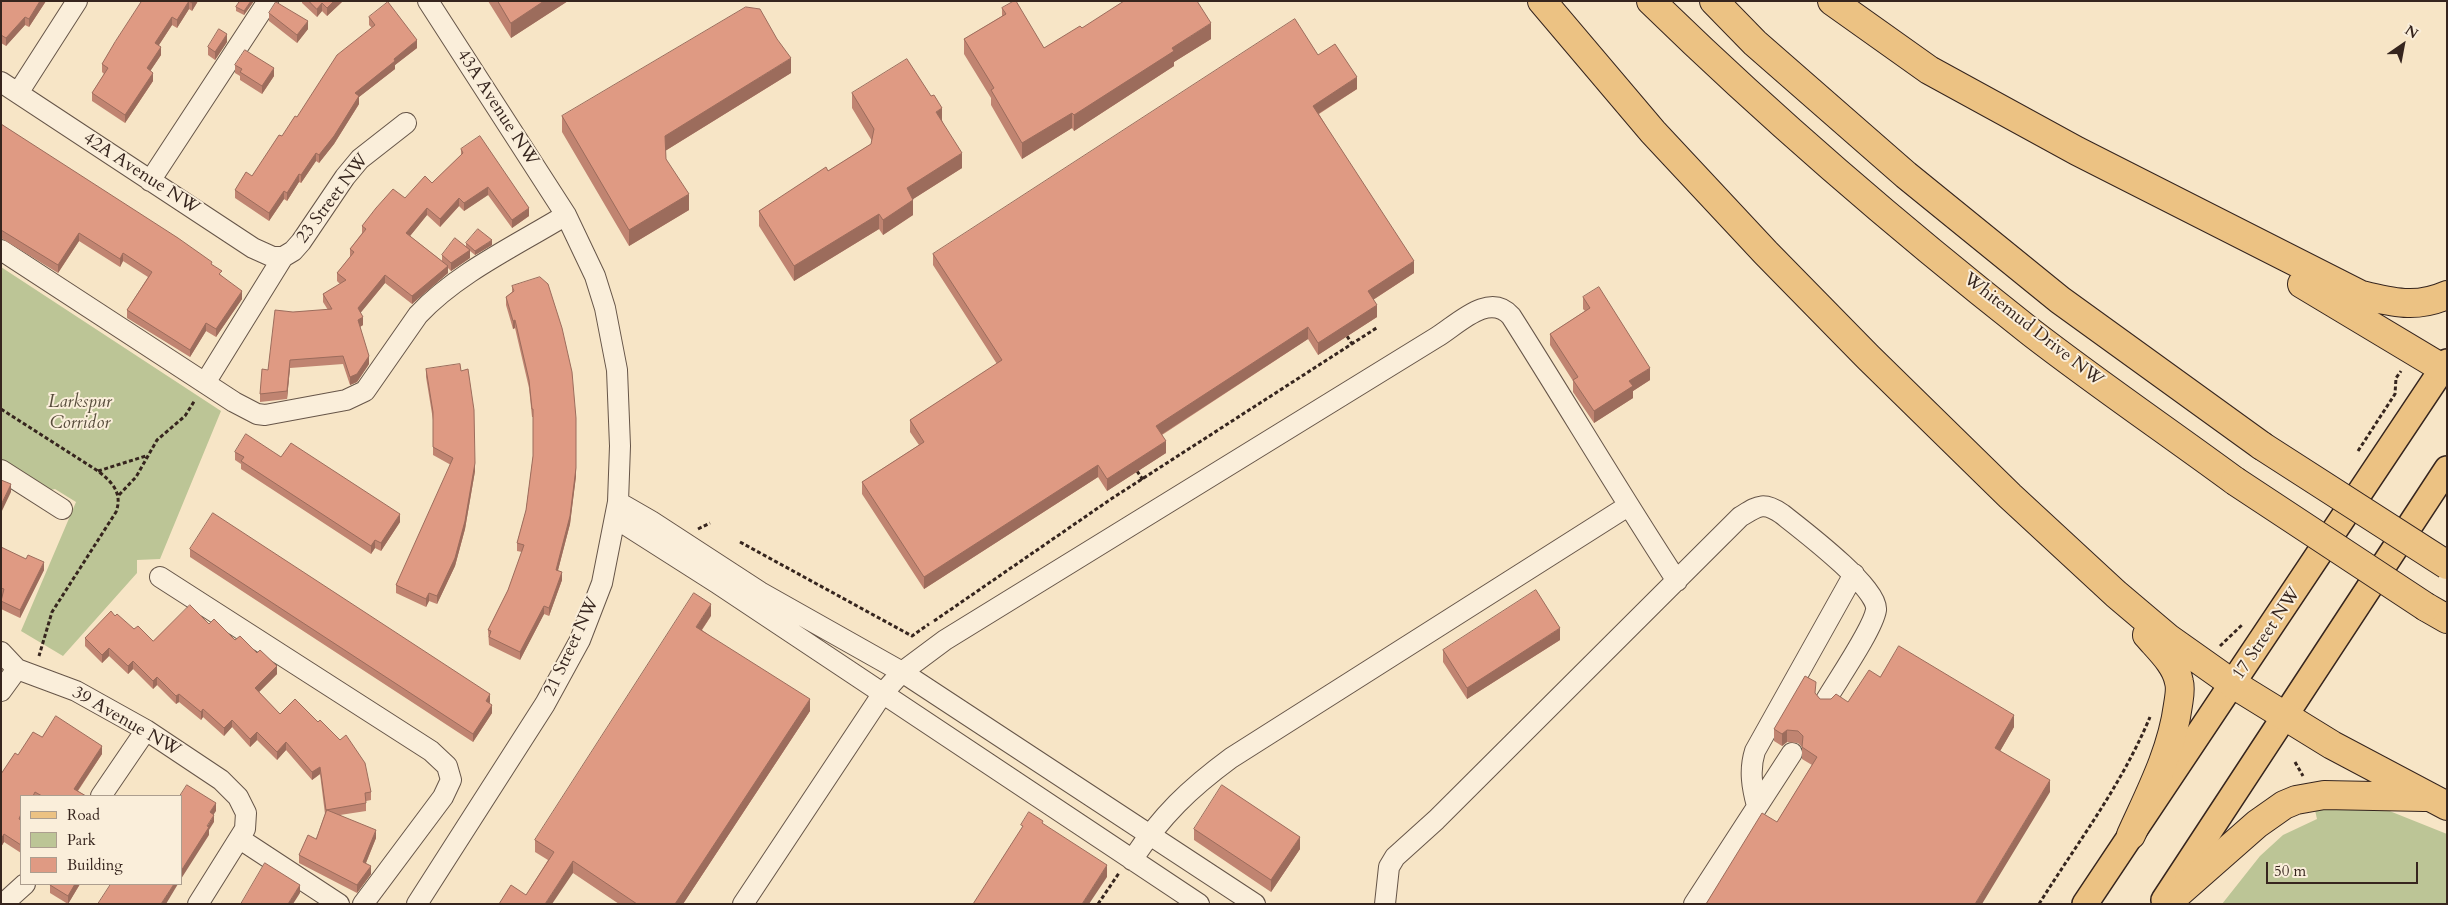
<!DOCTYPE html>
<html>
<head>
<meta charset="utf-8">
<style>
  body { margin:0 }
  #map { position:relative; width:2448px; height:905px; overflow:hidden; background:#f7e5c6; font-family:Cardo,serif }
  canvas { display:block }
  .frame { position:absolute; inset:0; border:2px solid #36251e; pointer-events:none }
  .legend { position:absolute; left:20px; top:795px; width:162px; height:90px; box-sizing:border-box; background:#faeeda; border:1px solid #ac9e8f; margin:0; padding:6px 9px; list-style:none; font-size:15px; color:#36251e }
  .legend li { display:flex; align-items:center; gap:10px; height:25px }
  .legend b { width:25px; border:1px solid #ac9e8f }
  .north { position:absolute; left:2378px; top:20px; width:50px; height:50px; -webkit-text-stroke:4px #faeeda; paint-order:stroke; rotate:33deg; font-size:14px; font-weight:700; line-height:20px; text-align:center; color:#36251e }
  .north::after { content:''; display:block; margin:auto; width:18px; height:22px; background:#36251e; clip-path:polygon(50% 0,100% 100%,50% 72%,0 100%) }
  .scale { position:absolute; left:2266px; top:862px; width:152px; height:22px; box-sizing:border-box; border:2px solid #36251e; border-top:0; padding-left:6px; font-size:15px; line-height:18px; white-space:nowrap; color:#36251e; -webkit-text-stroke:4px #faeeda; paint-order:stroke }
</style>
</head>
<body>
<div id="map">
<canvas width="2448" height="905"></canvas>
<div class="frame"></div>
<ul class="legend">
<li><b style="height:6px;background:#ecc283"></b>Road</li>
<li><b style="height:14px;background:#bcc596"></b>Park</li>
<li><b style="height:14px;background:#df9a83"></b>Building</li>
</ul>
<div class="north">N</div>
<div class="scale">50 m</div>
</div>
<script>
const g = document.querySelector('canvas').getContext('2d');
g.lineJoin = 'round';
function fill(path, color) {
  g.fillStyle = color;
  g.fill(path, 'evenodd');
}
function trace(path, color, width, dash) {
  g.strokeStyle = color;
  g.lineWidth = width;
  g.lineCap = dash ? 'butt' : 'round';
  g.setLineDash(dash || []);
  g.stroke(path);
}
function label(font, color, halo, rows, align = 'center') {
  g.font = font + ' Cardo,serif';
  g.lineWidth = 4;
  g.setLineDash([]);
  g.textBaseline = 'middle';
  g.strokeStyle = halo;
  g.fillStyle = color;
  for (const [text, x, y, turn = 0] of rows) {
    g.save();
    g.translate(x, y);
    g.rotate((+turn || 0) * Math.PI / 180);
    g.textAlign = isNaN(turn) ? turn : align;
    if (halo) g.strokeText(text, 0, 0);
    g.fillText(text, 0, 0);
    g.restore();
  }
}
const green = new Path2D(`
  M1,267L221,411L160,559L137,560V573L63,656L21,631L76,502L55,489L46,491L1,461Z
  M2314,806L2382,808L2447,834V904H2222L2260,856L2283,835L2317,819Z`);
const path = new Path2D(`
  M1347,336L1352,344
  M1,409L98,471C112,482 123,493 116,512L52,612L39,656
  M2358,451L2395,394L2396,378L2401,371
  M98,471L146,456
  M1137,471L1143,480
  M119,495L136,477L157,440L185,416L195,400
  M698,529L710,523
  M740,542L912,636L929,624
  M934,621L1111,499L1378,327
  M2220,646L2243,624
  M2295,762L2303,776
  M1098,904L1119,873
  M2039,904C2079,840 2120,788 2150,717`);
const minor = new Path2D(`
  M1,82L253,248L273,257H283
  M18,93L77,1
  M150,181L268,1
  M1,250L234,402L257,414L265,415L346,400L365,391L418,315C457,273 517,245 566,215
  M205,383L283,257L293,251L301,242L345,177L360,159L406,123
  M1,470L62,509
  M618,502L651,521L760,592L902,672L1255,904
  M615,518L717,583L1199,904
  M160,577L431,751L447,766L451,780L443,797L363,904
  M1,652L17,669L76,691L146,730L221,780L238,797L246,813L245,829L198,904
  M1,691L17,669
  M101,796L146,730
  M1757,806C1752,787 1749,770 1755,751L1854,574
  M240,839L339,904
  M1132,860C1162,815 1189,789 1231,758L1628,506
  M3,904L25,884
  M417,904L545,704L580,640L602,583L618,502L620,446L617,370L605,308L595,276L566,215L428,1
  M743,904L883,693L902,672L945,640L1437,337C1457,325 1489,291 1511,316C1567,404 1620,494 1677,581
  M1385,904L1389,867L1395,857L1436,820L1740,517C1758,506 1763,501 1782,514C1801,529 1879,588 1876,610C1873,629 1837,681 1826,700
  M1694,904L1792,753`);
const major = new Path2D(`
  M2164,900L2447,469
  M2085,904L2447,362`);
const highway = new Path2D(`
  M1542,1L1653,132L1766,253L1868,357L2010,496L2116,594L2168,638L2233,684L2332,745L2447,806
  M1651,1C1772,119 1900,229 2032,333C2098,384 2167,431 2235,481
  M1714,1L1755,43L1906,175L2060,300L2262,446
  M1832,1L1929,70L2077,151L2361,295C2393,302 2415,309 2447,295
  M2302,284L2447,371
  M2426,607L2447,619
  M2131,835C2150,793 2172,751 2178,705C2179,698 2181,689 2179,682C2176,664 2158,648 2147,635
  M2166,904L2257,824L2284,805L2296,800L2324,795L2424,797`);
const highwayBridge = new Path2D(`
  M2262,446L2447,565
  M2235,481L2426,607`);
const wall = new Path2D(`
  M1,1H46L29,27L25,25L6,46L1,43Z
  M142,1H198L192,11L189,9L177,28L172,25L159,45L161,55L150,71L153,81L125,123L92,101V93L104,74L102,72V64Z
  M240,1H254L244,15L236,11V7Z
  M302,1H343L327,16L322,11L317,17L302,3Z
  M488,1H568L511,38Z
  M1002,8L1044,48L1082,28L1211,39L1174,62V66L1074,131L1072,128L1022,159L991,105V98L964,54V39L1002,16Z
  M269,13L308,29L297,43L269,21Z
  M369,17L417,48L395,65V69L359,97V104L334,144L319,163L316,161L301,183L299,182L287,201L284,199L269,221L235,198V190L252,176L297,117L372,28L369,25Z
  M227,42L215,60L208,55V47Z
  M1318,55L1357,89L1319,114L1414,273L1373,300L1377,317L1318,355L1308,339L1162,435L1166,453L1107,491L1098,477L924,589L862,494V482L919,445L910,432V420L997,364L933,265V254Z
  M235,65L274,76L262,94L240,80V76L235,73Z
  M791,73L665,151L666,159L689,210L629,246L562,132V116Z
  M852,93L942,120L962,168L913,199V215L883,235L879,229L794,281L759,226V211L828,171L871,144L872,141L852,108Z
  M1,124L212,265L242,299L216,337L206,331L190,357L127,318V310L148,277L123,261L120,267L79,241L58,273L1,238Z
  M461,149L529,216L512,228L488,195L464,211L459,206L440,227L427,215L410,236L442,261V255L466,247V243L492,245L475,255L470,251V258L451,271L448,268V273L412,304L385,283L360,313L363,325L360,327L369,364L357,382L350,385L343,364L290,368L287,399L260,402V394L268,370L293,312L328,310L323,302V294L340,284L337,281V273L350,257V249L362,233V226L405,198L432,183L461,155Z
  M512,286L576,476L570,524L558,570L562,580L549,616L544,614L520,660L489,645L488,630L508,590L522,552L517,551V543L526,510L533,456V417H532L529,388L515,328L513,329L506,305V297L512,292Z
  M1583,297L1650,380L1633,391V398L1594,423L1573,392V381L1550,345V334L1585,311L1583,309Z
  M426,369L475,471L465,529L455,566L437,604L429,601L426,607L396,593V585L451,465L433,455V420L426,377Z
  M235,452L281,457L400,522L381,551L375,548L371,554L241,469V464L235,460Z
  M1,547L44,570L20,618L1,609L2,596H1Z
  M190,549L490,702L489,703L492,713L473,742L190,557Z
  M115,616L134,629L153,641L209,624L235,640L277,674L259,692L280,714L371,792V800L366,801V811L340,815L376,838L366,863L371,874L357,893L299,863V855L316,839L325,814L320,774L312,780L286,750L277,760L257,740L250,747L232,727L224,736L203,717L201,720L179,702L176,704L157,685L153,689L133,669L128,674L109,656L102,663L85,646V638Z
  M711,616L702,630L810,711L683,904H619L573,873L526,895L548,860L535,852V840Z
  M1560,640L1467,699L1443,662V650Z
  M1880,677L2014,727L2000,751L2050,792L1777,822L1812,765L1802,759V747L1798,743L1787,742L1782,746L1774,741V729L1816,694L1820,699L1848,702Z
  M42,737L102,754L78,791L86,796H21V853L4,842L1,847L18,755Z
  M1194,829L1300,849L1271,892L1194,840Z
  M50,884H80L68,904L50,893Z`);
const shadedWall = new Path2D(`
  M40,1H46L29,27V19Z
  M189,1V9L177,28V20Z
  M194,1H198L192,11V3Z
  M251,1H254L244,15V11Z
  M334,1H343L327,16V8Z
  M544,1H568L511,38V23Z
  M322,3V11L317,17V9Z
  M25,17V25L6,46V38Z
  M172,17V25L155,51V43Z
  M308,21V29L297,43V35Z
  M1211,23V39L1174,62V66L1074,131V115L1172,48Z
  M227,34V42L215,60V52Z
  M417,40V48L395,65V69L359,97V104L334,144L319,163V155L355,93L394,59Z
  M161,47V55L147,76V68Z
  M791,58V73L665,151V136Z
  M274,68V76L262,94V86Z
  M153,73V81L125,123V115Z
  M1357,77V89L1313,117V106Z
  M942,108V124L936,112Z
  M1072,113V128L1022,159V143Z
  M316,153V161L301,183V175Z
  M962,153V168L907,203V188Z
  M299,174V182L287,201V193Z
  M488,187V195L464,211V203Z
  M284,191V199L269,221V213Z
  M689,194V210L629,246V230Z
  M459,198V206L440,227V219Z
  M913,200V215L883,235V220Z
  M427,208V215L406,241V233Z
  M529,208V216L512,228V220Z
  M879,214V229L794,281V266Z
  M79,233V241L58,273V265Z
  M492,240V245L475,255V251Z
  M470,250V258L451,271V263Z
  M123,253V261L120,267V259Z
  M1414,261V273L1368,303V291Z
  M448,266V273L412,304V296Z
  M385,275V283L358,316V308Z
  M242,291V299L216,337V329Z
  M1377,305V317L1318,355V343Z
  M363,317V325L358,328V320Z
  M515,320V328L513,329V321Z
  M206,323V331L190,357V350Z
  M1308,327V339L1156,438V426Z
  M369,356V364L357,382L350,385V377Z
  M290,360V368L287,399V391Z
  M1650,368V380L1633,391V398L1594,423V411L1629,381Z
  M576,418V476L570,524L556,578V570Z
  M1166,441V453L1107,491V479Z
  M475,463V471L465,529L455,566L437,604V596Z
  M1098,465V477L924,589V577Z
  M11,484V492L1,513V505Z
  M400,514V522L381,551V543Z
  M375,540V548L371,554V546Z
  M44,562V570L20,618V610Z
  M562,572V580L549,616V608Z
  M429,593V601L426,607V599Z
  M711,604V616L696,638V627Z
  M544,606V614L520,660V652Z
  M1560,628V640L1467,699V688Z
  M109,648V656L102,663V655Z
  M133,661V669L128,674V666Z
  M277,666V674L255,696V688Z
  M157,677V685L153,689V681Z
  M179,694V702L176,704V696Z
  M490,694V702L486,709V701Z
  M810,699V711L683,904H675Z
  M492,705V713L473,742V734Z
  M203,709V717L201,720V712Z
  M2014,715V727L1995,760V748Z
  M232,720V727L224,736V728Z
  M1787,730V742L1782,746V734Z
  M257,732V740L250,747V739Z
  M286,742V750L277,760V752Z
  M102,746V754L74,796V789Z
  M320,767V774L312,780V772Z
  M2050,780V792L1982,904H1975Z
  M216,803V811L210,820V812Z
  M214,815V822L209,830V835L181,879V871Z
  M376,830V838L363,870V862Z
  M4,834V842L1,847V839Z
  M1300,837V849L1271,892V880Z
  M573,861V873L552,904H545Z
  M1107,865V877L1089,904H1082Z
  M371,866V874L357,893V885Z
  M75,884H80L68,904V896Z
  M174,884H178L166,904H161Z
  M300,885V893L293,904H288Z`);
const building = new Path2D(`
  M1,1H40L29,19L25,17L6,38L1,35Z
  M142,1H194L192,3L189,1L177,20L172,17L155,43L161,47L147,68L153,73L125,115L92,93L108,68L102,64L115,42Z
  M240,1H251L244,11L236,7Z
  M309,1H334L327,8L322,3L317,9Z
  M498,1H544L511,23Z
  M1014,1H1016L1044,48L1080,26L1082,28L1124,1H1197L1211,23L1172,48L1174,51L1074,115L1072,113L1022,143L991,90L994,88L964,39L1006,14L1002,8Z
  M276,2L308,21L297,35L269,13Z
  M388,2L417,40L394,59L395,61L355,93L359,96L334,136L319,155L316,153L301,175L299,174L287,193L284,191L269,213L235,190L246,172L252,176L279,135L282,136L295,116L297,117L337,55L375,25L369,17Z
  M746,7L760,9L777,39L791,58L665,136L666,159L689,194L629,230L562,116Z
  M1295,19L1318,55L1335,44L1357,77L1313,106L1414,261L1368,291L1377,305L1318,343L1308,327L1156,426L1166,441L1107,479L1098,465L924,577L862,482L924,442L910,420L1002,360L933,254Z
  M219,29L227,34L215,52L208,47Z
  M245,50L274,68L262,86L240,72L242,69L235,65Z
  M907,59L931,96L934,95L942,108L936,112L962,153L907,188L913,200L883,220L879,214L794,266L759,211L826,167L828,171L871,144L874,129L852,93Z
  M1,124L178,238L212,262L211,264L222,271L219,274L242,291L216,329L206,323L190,350L127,310L152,272L123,253L120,259L79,233L58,265L1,230Z
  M480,136L529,208L512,220L488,187L464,203L459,198L440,219L427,208L406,233L448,266L412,296L385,275L358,308L363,317L358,320L369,356L357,374L350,377L343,356L290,360L287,391L260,394L262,369L268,370L275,310L293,312L332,309L323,294L346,280L337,273L354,252L350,249L366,229L362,226L376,208L393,189L405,198L425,176L432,183L463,153L461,149Z
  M478,229L492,240L475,251L466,243Z
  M455,238L470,250L451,263L442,255Z
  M540,277L548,284L562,328L572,372L576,418V468L570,516L556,570L562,572L549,608L544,606L520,652L489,637L491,631L488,630L508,590L524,545L517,543L526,510L533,456V409H532L529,380L515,320L513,321L506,297L514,291L512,286Z
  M1599,287L1650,368L1629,381L1633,386L1594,411L1573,380L1578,377L1550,334L1590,308L1583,297Z
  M460,364L461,371L468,369L474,410L475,463L465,521L455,558L437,596L429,593L426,599L396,585L453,458L433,447V412L426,369Z
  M246,434L281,457L291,443L400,514L381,543L375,540L371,546L241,461L244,457L235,452Z
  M1,480L11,484L1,505Z
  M213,513L490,694L486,701L492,705L473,734L190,549Z
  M1,547L26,559L28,555L44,562L20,610L1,601L4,589L1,588Z
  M1536,590L1560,628L1467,688L1443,650Z
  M694,593L711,604L696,627L810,699L675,904H637L573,861L545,904H499L511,885L526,895L554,852L535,840Z
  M190,605L209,624L214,619L235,640L240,636L257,653L260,650L277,666L255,688L280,714L295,699L318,722L320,720L340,740L346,735L365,763L371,792L365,793L366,803L326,810L320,767L312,772L286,742L277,752L257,732L250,739L232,720L224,728L203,709L201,712L179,694L176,696L157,677L153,681L133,661L128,666L109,648L102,655L85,638L111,611L115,616L117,614L134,629L138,626L153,641Z
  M1899,646L2014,715L1995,748L2050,780L1975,904H1706L1762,813L1777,822L1817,757L1802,747L1803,736L1798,731L1787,730L1782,734L1774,729L1805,676L1816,682L1815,693L1820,699H1831L1836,694L1848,702L1869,670L1880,677Z
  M56,716L102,746L74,789L86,796H42L35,792L33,796H21V814L19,819L21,820V845L4,834L1,839V774L15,753L18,755L33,732L42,737Z
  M187,785L216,803L210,812L214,815L207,826L209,827L181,871V796H180Z
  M1222,785L1300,837L1271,880L1194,829Z
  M327,810L376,830L363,862L371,866L357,885L299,855L308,835L316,839Z
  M1029,812L1043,821L1042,823L1107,865L1082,904H973L1023,826L1021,825Z
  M265,863L300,885L288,904H241Z
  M50,884H75L68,896L50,885Z
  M111,884H174L161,904H98Z`);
const streetNames = [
  ["43A Avenue NW",497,108,57],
  ["42A Avenue NW",141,174,33],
  ["23 Street NW",333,199,-53],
  ["Whitemud Drive NW",2033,330,38],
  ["17 Street NW",2267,634,-56],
  ["21 Street NW",572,647,-65],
  ["39 Avenue NW",126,722,30]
];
const parkNames = [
  ["Larkspur",80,403],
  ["Corridor",80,424]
];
fill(green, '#bcc596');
trace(minor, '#665548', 22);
trace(major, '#36251e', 28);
trace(highway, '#36251e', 30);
trace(path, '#36251e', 3, [4, 2.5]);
trace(minor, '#faeeda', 20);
trace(major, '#ecc283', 25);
trace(highway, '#ecc283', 28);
trace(highwayBridge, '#36251e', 30, []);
trace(highwayBridge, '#ecc283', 28);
fill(wall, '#c08471');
fill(shadedWall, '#9c6c5c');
fill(building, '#df9a83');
trace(building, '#9c6c5c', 1);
label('18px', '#36251e', '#faeeda', streetNames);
label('italic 18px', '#584d3c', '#faeeda', parkNames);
</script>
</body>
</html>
